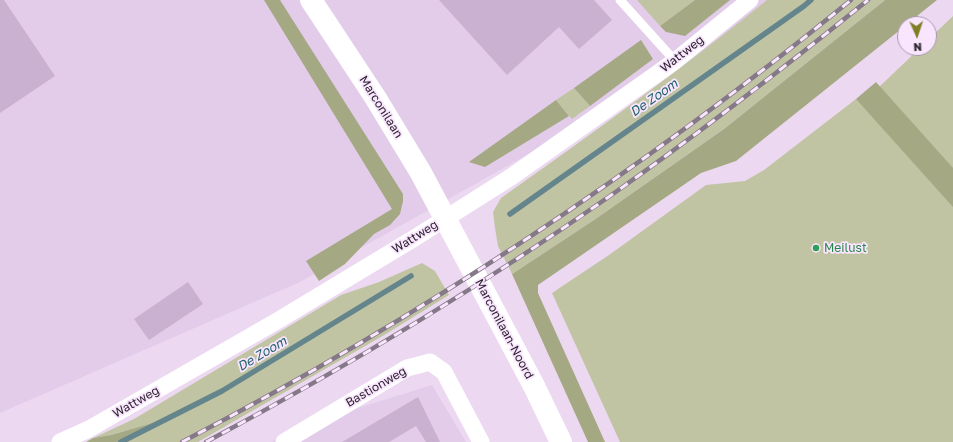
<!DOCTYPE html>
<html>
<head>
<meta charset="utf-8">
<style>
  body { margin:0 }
  #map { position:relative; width:953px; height:442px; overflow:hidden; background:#ecd9f1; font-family:"Golos Text",sans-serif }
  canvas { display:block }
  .north { position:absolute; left:897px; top:16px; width:40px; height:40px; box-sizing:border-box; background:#f9e6fe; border:1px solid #a799ab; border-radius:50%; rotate:177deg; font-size:11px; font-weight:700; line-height:16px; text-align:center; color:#2c252e }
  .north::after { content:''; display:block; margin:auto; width:14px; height:18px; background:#7f7f28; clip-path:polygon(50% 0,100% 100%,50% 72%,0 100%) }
</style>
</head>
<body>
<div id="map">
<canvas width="953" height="442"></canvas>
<div class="north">N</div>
</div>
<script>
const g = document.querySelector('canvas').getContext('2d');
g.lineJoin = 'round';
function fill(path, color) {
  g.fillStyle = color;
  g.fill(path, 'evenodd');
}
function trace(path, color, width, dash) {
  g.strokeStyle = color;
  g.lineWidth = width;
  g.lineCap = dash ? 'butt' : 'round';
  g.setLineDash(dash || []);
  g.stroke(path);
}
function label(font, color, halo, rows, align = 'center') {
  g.font = font + ' "Golos Text",sans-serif';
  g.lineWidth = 3.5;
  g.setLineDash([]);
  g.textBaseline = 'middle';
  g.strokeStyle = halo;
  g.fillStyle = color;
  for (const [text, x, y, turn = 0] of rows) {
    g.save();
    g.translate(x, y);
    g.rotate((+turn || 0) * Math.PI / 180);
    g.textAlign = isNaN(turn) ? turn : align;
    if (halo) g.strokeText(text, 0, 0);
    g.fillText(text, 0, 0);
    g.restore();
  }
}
const built = new Path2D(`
  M0,0H804L300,282L0,413Z
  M432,385L466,442H271L297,427Z`);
const green = new Path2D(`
  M637,0H695L660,26Z
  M767,0H885L724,129L594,220L512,274L498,246L495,228L493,212L501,198C591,134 681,70 767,0Z
  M953,16V175L879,87L920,48H929V39Z
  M574,88L590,106L572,119L556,100Z
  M856,99L953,185V442H620L552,293L609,255L706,185L745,181L764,170Z
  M422,263L435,271L449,295L386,334L198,442H120L151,424L111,435L93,438L134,419L341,295L379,282Z`);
const forest = new Path2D(`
  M264,0H280L403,194V201L400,214L390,225L374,234L345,264L319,281L306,261L392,209Z
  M695,0H730L685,36L666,32L660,26Z
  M885,0H937L907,24H905V26L736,161L701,173L538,285V293L605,442H588L512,274L594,220L724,129Z
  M641,40L653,59L590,106L574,88Z
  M876,82L953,168V207L856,99Z
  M556,100L569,116L485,167L469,162Z
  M153,423L120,442H86L93,438L111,435Z`);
const stream = new Path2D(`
  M510,214L804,6L811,0
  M121,442L222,391L411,276`);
const building = new Path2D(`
  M0,0H4L55,76L0,113Z
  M439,0H594L612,20L579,49L559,27L507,75Z
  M188,282L203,304L149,340L134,319Z
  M418,397L440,442H426L416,426L389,442H342Z`);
const lane = new Path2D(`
  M620,0L675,61`);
const street = new Path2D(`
  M60,442L89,429L277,321L413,239L511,177L675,61L750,0
  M284,442L407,368L430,362L444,372L481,442`);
const secondary = new Path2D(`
  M311,0L375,97L421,173L534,386L561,442`);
const rail = new Path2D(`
  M182,442C420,318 644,169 851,0
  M206,442C345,368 480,287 610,196C698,134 784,68 868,0`);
const markers = [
  [816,248,4,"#2e9e5b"]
];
const streetNames = [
  ["Wattweg",682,54,-38],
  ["Marconilaan",381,107,58],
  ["Wattweg",415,237,-32],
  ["Marconilaan-Noord",504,329,62],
  ["Bastionweg",376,387,-30],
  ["Wattweg",136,402,-30]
];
const leisureNames = [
  ["Meilust",824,248]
];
const waterNames = [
  ["De Zoom",654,98,-35],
  ["De Zoom",262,354,-31]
];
fill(built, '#e2cce9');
fill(green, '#c0c4a3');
fill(forest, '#a4a983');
trace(stream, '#65858c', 5.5);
fill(building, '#cab1d1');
trace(lane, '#fff', 9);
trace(street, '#fff', 17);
trace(secondary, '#fff', 22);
trace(rail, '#857888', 4.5);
trace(rail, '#f9e6fe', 3, [9]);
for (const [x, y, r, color] of markers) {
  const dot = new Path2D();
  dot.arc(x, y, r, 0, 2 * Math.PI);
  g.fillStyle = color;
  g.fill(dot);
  trace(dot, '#f9e6fe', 1.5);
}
label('12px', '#2c252e', '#f9e6fe', streetNames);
label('12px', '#27864d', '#f9e6fe', leisureNames, 'left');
label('italic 13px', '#20626a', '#f9e6fe', waterNames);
</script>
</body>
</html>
